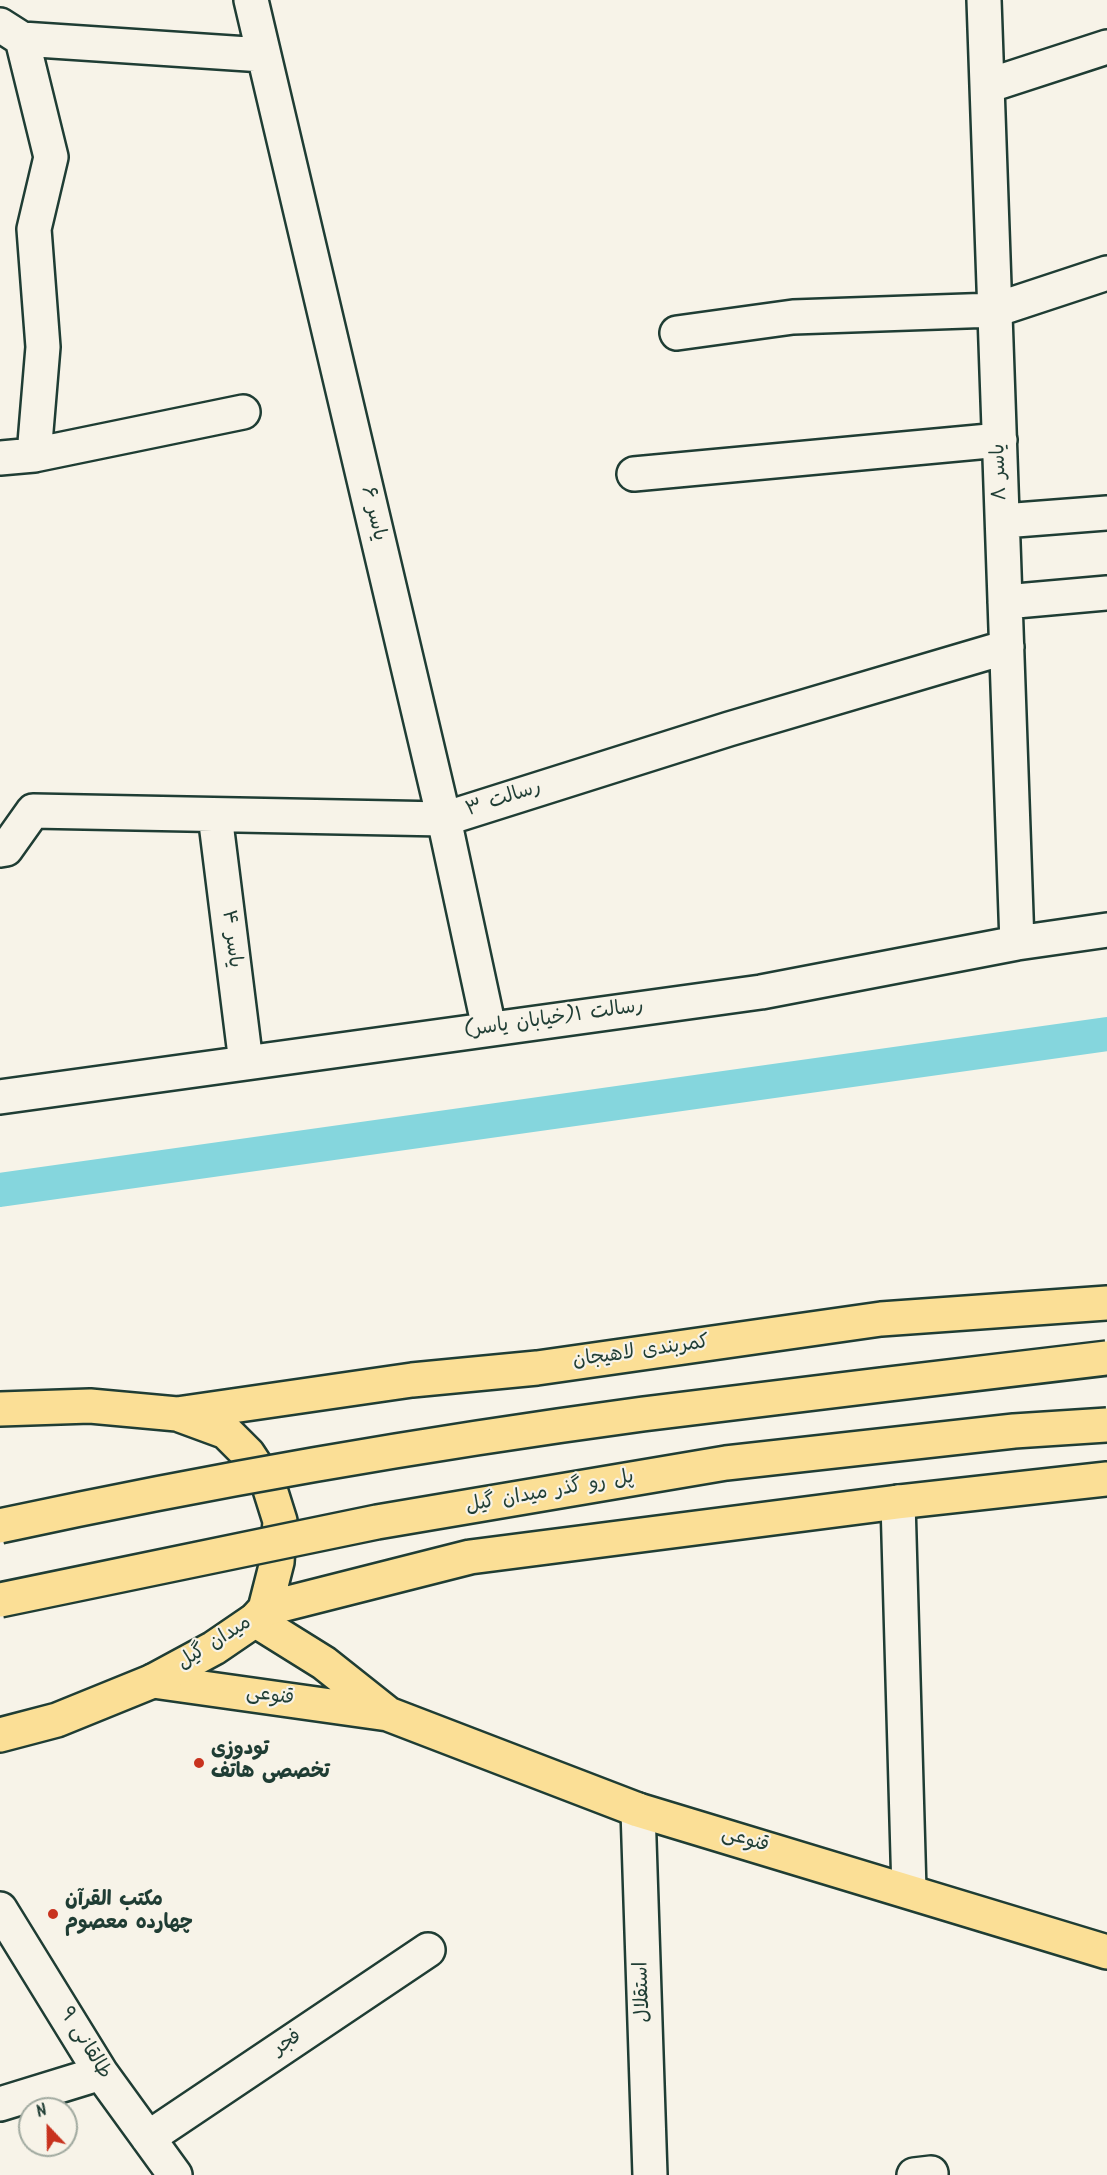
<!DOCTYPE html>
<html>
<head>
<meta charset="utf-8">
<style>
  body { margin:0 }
  #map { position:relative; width:1107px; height:2175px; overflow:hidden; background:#f7f3e8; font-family:Kalam,sans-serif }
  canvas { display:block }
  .north { position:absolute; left:18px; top:2097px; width:60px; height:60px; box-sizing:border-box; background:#f7f3e8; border:2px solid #a1aaa0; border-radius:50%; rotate:338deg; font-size:16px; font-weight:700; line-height:24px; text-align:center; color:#1f3d34 }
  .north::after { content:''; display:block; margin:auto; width:21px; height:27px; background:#c8321e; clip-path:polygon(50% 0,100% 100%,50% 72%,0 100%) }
</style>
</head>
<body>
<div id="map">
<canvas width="1107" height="2175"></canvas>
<div class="north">N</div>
</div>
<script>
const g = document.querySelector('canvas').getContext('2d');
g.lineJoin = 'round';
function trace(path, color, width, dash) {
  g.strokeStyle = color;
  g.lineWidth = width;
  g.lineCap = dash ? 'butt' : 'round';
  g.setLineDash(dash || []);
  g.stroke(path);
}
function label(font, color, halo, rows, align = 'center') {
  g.font = font + ' Kalam,"Playpen Sans Arabic",sans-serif';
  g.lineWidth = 4.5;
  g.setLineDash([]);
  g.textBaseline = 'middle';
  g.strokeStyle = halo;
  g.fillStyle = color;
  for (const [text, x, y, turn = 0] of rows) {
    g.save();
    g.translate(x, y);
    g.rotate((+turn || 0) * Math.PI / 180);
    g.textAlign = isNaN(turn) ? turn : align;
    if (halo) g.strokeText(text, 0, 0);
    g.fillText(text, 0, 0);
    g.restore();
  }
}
const canal = new Path2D(`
  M0,1190L1107,1034`);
const minor = new Path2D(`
  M251,0L444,819L489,1028
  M984,0L1017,943
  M0,25L22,39L51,157L34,229L43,347L34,455L0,458
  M22,39L263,55
  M987,86L1107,47
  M677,333L793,317L995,310L1107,273
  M34,455L243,412
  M634,474L1000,440
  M1003,521L1107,513
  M1005,602L1107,593
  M215,815L246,1063
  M0,850L6,849L33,811L444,819L729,729L1007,647
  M0,1097L761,992L1017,943L1107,930
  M898,1502L909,1891
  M638,1810L650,2175
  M0,1909L101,2073L175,2175
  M0,2104L101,2073
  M148,2138L428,1950
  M914,2175L931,2173V2175`);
const major = new Path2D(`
  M255,1620L324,1663L387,1713
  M153,1681L388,1714L638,1810L1107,1952`);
const highway = new Path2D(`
  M0,1409L90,1406L177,1414L226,1432L248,1454L269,1486L280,1521L277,1562L265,1609L255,1620L214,1648L153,1681L57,1720L0,1735
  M177,1414L412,1380L537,1368L881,1319L1107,1303
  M265,1609L470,1557L898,1502L1107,1479`);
const highwayBridge = new Path2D(`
  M0,1526C212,1480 428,1443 643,1414C798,1394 952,1377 1107,1358
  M0,1600L377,1522L726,1463L1014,1431L1107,1425`);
const markers = [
  [199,1763,6,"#c8321e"],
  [53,1914,6,"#c8321e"]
];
const streetNames = [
  ["یاسر ۸",1001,472,-92],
  ["یاسر ۶",372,514,77],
  ["رسالت ۳",504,800,-18],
  ["یاسر ۴",230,939,83],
  ["رسالت ۱(خیابان یاسر)",554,1020,-8],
  ["کمربندی لاهیجان",641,1353,-8],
  ["پل رو گذر میدان گیل",550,1493,-10],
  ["میدان گیل",215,1644,-32],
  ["قنوعی",270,1697,8],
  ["قنوعی",745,1841,17],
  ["استقلال",644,1992,-92],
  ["طالقانی ۹",84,2044,58],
  ["فجر",288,2044,-34]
];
const poiNames = [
  ["تودوزی",211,1751],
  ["تخصصی هاتف",211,1774],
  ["مکتب القرآن",65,1902],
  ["چهارده معصوم",65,1925]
];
trace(canal, '#85d6dd', 34);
trace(minor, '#1f3d34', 38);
trace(major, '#1f3d34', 38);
trace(highway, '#1f3d34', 38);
trace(minor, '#f7f3e8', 33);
trace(major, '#fbdf96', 33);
trace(highway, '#fbdf96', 33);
trace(highwayBridge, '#1f3d34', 38, []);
trace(highwayBridge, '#fbdf96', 33);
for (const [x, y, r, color] of markers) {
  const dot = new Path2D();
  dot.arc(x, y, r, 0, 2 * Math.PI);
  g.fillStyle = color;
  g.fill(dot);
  trace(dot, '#f7f3e8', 2);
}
label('20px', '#1f3d34', '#f7f3e8', streetNames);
label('bold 20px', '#1f3d34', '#f7f3e8', poiNames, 'left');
</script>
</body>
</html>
